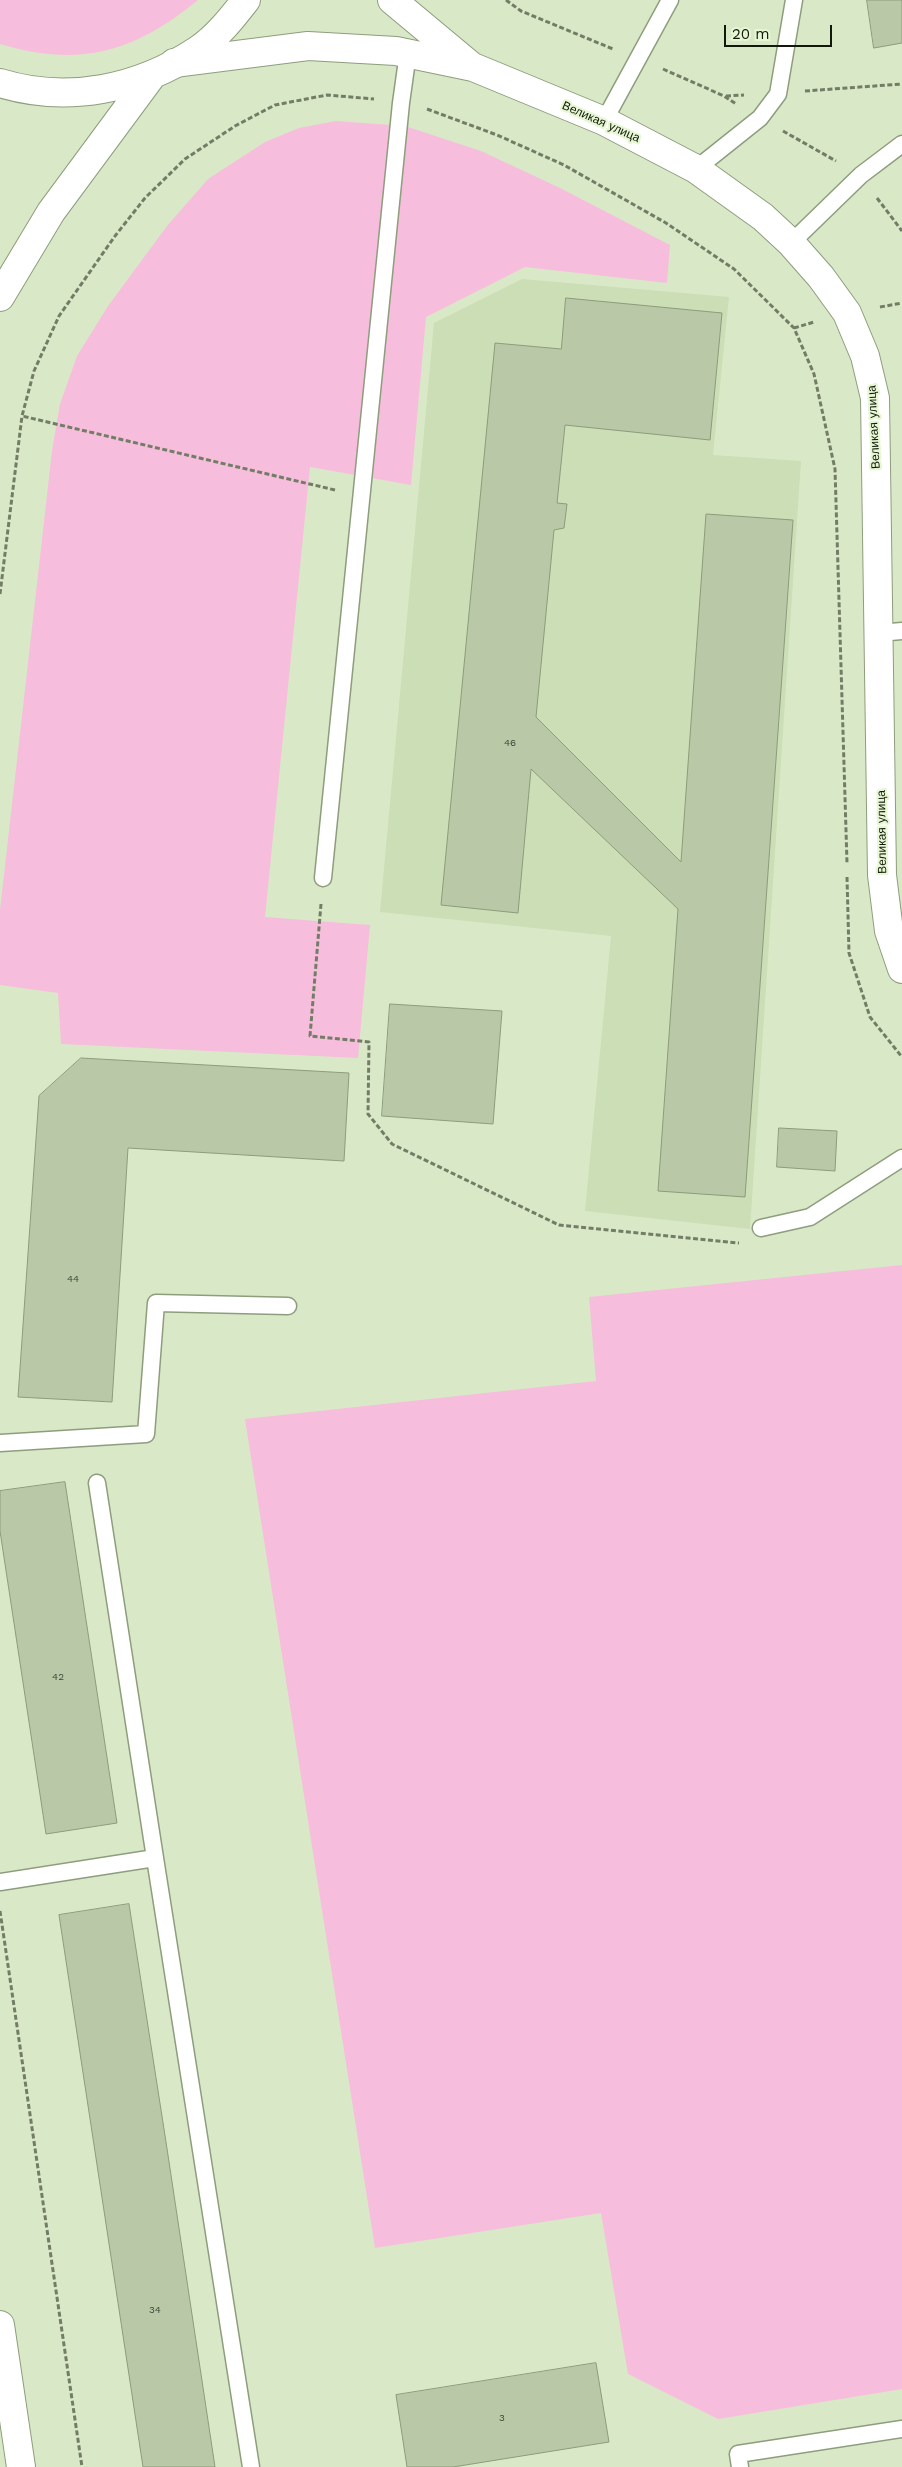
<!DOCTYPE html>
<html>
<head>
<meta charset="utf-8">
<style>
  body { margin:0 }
  #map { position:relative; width:902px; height:2467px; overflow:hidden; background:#d9e9c7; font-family:"Work Sans",sans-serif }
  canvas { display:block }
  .scale { position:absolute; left:724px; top:25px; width:108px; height:22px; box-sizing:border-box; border:2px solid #13180c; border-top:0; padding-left:6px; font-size:15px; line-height:18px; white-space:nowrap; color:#13180c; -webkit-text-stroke:4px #e7f7d4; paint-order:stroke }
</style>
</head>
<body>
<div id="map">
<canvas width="902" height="2467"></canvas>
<div class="scale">20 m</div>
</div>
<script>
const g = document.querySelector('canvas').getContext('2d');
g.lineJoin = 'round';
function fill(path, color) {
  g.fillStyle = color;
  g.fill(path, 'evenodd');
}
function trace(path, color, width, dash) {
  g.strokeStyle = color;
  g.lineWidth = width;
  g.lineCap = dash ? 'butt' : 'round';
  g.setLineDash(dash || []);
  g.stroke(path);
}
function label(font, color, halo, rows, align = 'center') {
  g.font = font + ' "Work Sans",sans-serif';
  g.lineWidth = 4.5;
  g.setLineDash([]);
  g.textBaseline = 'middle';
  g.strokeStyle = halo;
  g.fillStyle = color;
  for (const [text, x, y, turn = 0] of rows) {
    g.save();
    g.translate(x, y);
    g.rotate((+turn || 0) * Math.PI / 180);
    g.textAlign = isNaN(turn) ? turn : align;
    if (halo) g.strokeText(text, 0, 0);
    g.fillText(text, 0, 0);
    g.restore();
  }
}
const built = new Path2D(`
  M522,279L729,297L713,455L801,461L750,1229L585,1211L611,936L380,912L434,323Z`);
const green = new Path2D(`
  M0,0H198C135,52 80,68 0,44Z
  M336,121L405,126L481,151L560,188L670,245L667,283L525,267L426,317L411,485L310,467L265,917L370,925L358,1058L61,1044L58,993L0,985V910L52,451L60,404L77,356L108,306L167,226L208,179L265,142L299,128Z
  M902,1265V2389L718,2419L628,2374L601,2213L375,2248L245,1419L596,1381L589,1297Z`);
const building = new Path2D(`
  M867,0H902V43L874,48Z
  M566,298L722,313L710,440L565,425L557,503L567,504L564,528L554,530L536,717L681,862L706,514L793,520L745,1197L658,1191L678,909L531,769L518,913L441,905L495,343L561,349Z
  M390,1004L502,1011L493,1124L382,1116Z
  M81,1058L349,1073L344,1161L128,1148L112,1402L18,1397L39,1096Z
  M779,1128L837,1131L835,1171L777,1167Z
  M65,1482L117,1823L46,1834L0,1531V1491Z
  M129,1904L166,2142L215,2467H143L59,1915Z
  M596,2363L609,2442L453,2467H407L396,2395Z`);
const path = new Path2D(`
  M506,0L521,11L613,49
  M663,69L724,96L736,104
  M805,91L902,84
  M726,96L744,95
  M427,109L497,135L564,165L666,223L734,269L794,328L814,374L835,469L847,863
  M783,131L836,161
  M877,198L902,231
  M880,307L902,303
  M794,328L814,322
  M335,490L22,416L34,371L59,316L115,236L145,198L185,159L235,126L275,105L327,95L374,99
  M0,594L22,416
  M847,877L849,953L870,1017L902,1057
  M321,904L310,1036L369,1042L368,1114L392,1144L559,1225L739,1243
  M0,1911L82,2467`);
const lane = new Path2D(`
  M604,121L670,0
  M696,169L760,118L778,94L794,0
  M791,243L861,175L902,144
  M879,633L902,631
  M323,878L401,103L408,53
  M761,1228L810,1217L902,1158
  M0,1443L146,1434L156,1303L288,1306
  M97,1483L155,1858
  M0,1882L155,1858L251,2467
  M740,2467L738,2454L902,2429`);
const secondary = new Path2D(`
  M392,0L470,65
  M174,63L308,46L396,51L473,67L604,121L696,169L763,217L791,243L821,277L847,313L865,356L875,398L882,875L889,931L902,969`);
const primary = new Path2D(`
  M0,83C68,104 139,89 198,50C217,37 232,18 246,0
  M0,297L51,212L153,74
  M0,2325L21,2467`);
const numberNames = [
  ["46",510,743],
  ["44",73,1279],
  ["42",58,1677],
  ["34",155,2310],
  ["3",502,2418]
];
const streetNames = [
  ["Великая улица",601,122,24],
  ["Великая улица",874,427,-93],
  ["Великая улица",882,832,-91]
];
fill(built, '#cbdeb6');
fill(green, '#f7bddc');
fill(building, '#b9c9a8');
trace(building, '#8d9c7c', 1);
trace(lane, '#8e9d7d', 19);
trace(secondary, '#8e9d7d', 30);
trace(primary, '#8e9d7d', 30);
trace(path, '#737d66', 3, [5, 2.5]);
trace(lane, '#fff', 16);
trace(secondary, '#fff', 28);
trace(primary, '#fff', 28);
label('10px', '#3c4433', null, numberNames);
label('12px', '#13180c', '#e7f7d4', streetNames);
</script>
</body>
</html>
